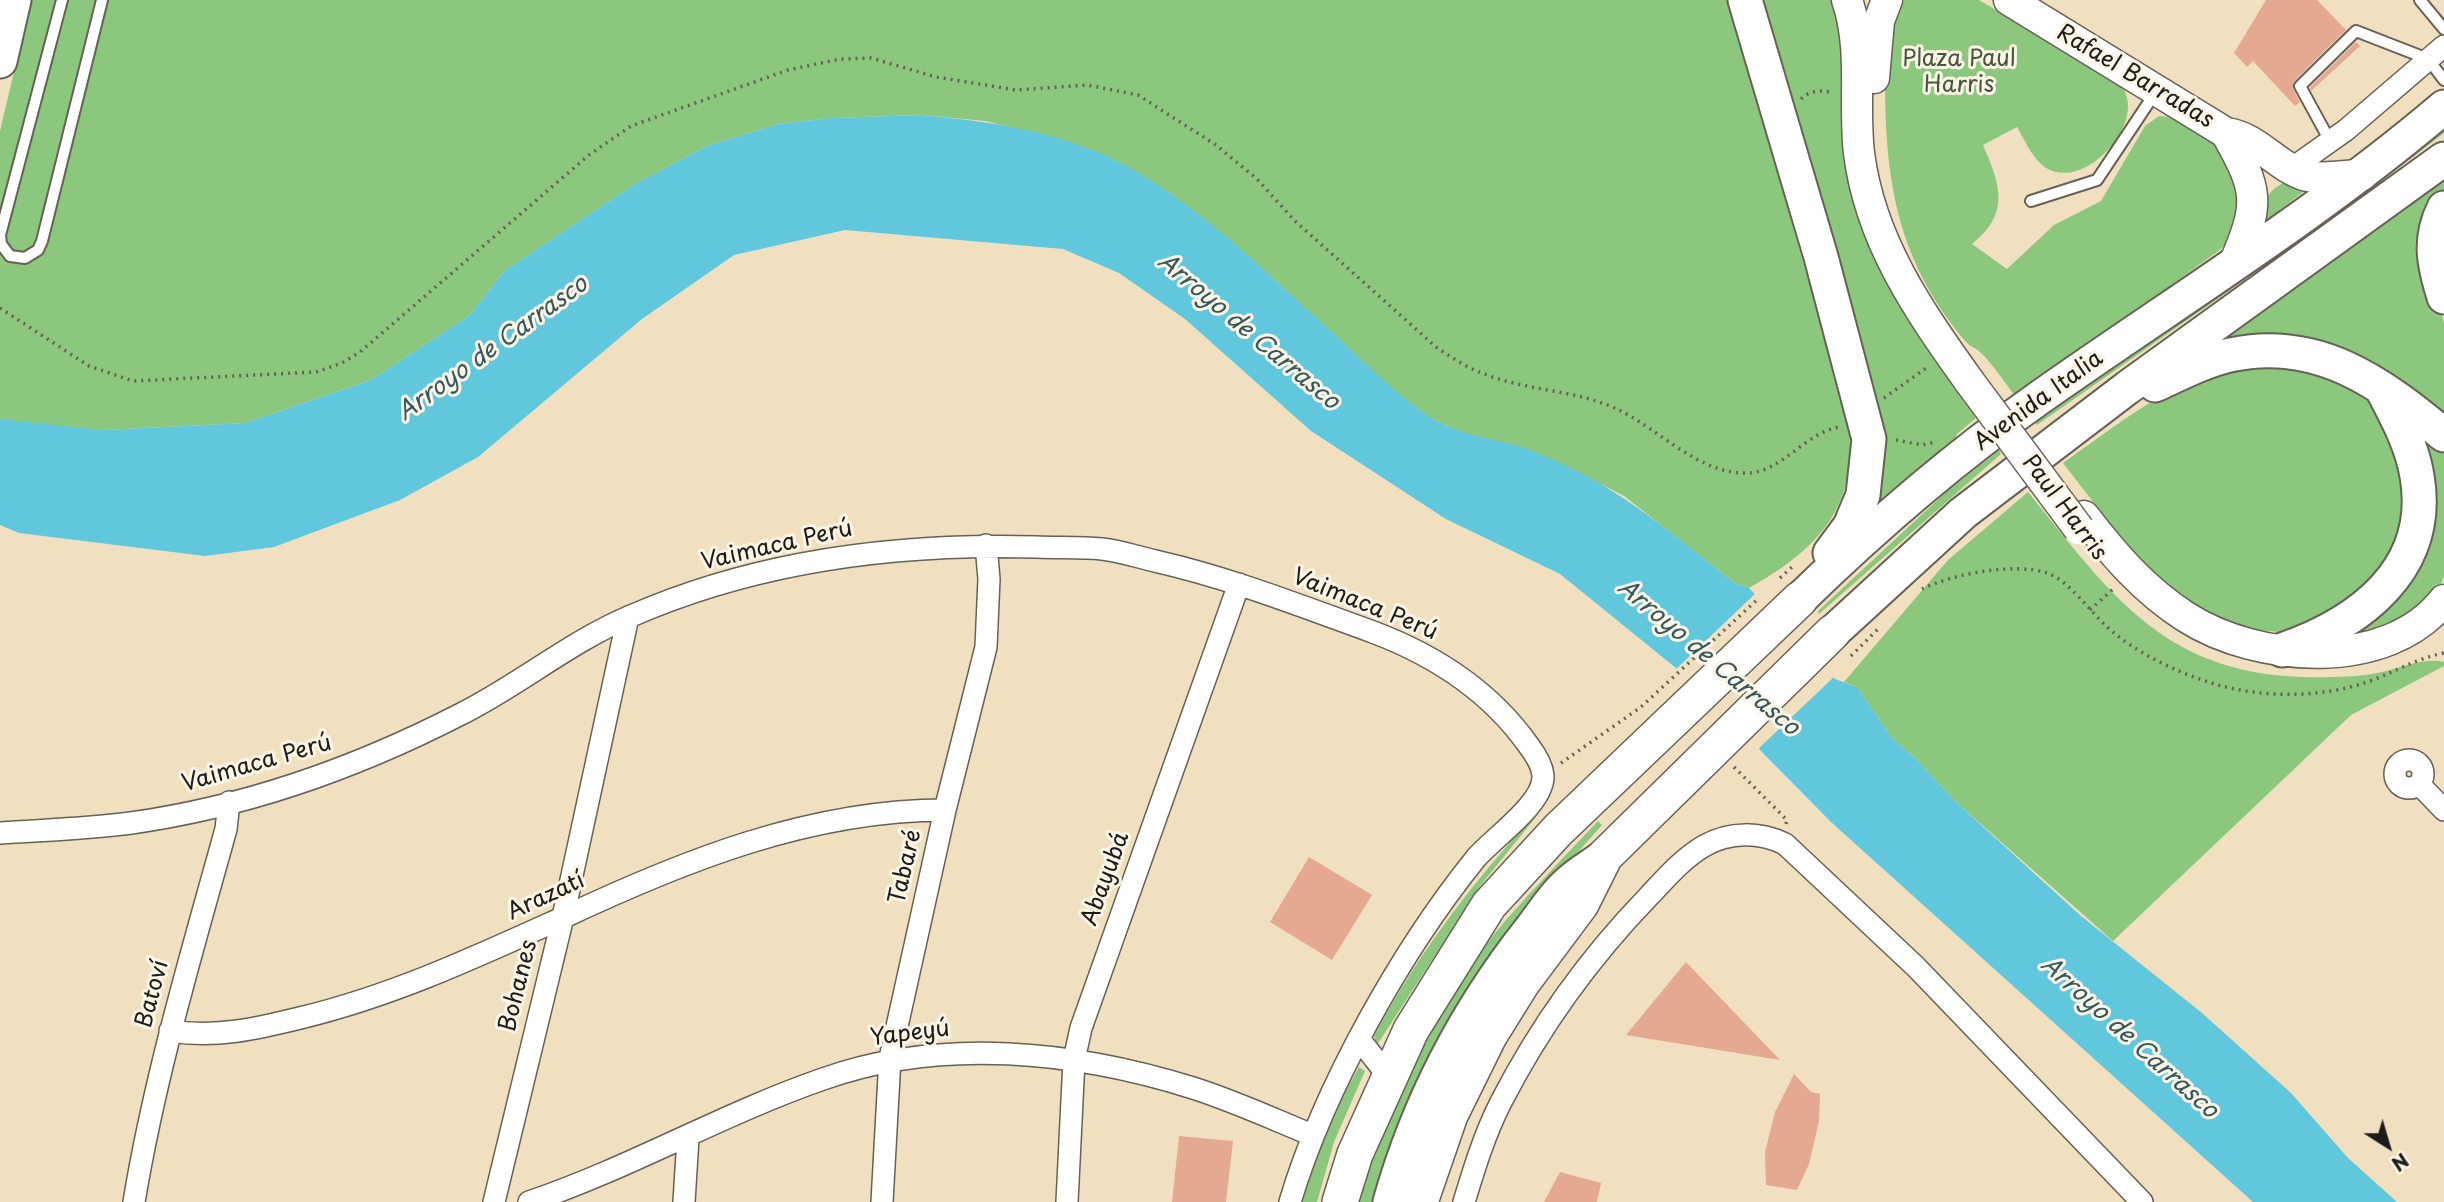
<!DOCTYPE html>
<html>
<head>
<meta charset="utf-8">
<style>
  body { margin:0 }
  #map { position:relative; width:2444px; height:1202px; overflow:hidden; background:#f1e0c0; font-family:"Playpen Sans",sans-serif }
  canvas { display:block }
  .north { position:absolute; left:2353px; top:1111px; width:70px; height:70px; -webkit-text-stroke:5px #fcf5e5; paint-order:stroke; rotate:143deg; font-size:19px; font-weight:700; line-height:28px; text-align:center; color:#1c1c1c }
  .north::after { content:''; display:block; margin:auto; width:24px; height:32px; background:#1c1c1c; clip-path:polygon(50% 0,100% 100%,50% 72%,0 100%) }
</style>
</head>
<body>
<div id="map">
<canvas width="2444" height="1202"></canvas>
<div class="north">N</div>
</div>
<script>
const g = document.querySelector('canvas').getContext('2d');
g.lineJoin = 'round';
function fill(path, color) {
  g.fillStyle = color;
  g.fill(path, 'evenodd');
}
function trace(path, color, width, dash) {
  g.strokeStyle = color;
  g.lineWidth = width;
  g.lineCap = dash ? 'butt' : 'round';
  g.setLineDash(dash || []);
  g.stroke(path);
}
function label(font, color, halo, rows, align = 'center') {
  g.font = font + ' "Playpen Sans",sans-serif';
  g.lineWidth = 6;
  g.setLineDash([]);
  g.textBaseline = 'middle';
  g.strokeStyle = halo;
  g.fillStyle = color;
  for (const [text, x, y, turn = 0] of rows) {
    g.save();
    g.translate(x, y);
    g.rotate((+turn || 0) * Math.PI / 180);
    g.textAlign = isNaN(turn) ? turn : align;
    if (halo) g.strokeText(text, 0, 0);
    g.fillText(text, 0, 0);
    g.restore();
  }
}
const green = new Path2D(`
  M31,0H1728L1848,419C1860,505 1820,548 1749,588L1735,583L1624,496L1570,468L1514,445L1467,436L1429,417L1387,385L1273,278L1170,193L1115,160L1052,137L985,121L922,115L831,118L778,124L707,146L635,184L504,271L470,315L371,380L245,423L103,430L6,421L0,419V131Z
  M1755,0H1836L1844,16L1849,114L1942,368L1976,418L1957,434L1953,447L1864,523L1872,497Z
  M1904,0H1979L2118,82C2155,117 2081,200 2041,164C2031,155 2024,139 2017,127L1983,145C2000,184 2011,213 1972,244L2007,269L2054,225L2101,201L2145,126L2159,116L2175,117L2218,141L2245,189L2228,242L2221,249L2016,397C2004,382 1993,364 1979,351C1974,347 1971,347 1967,343C1891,254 1884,168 1885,57L1887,39Z
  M2444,117V133L2336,216L2037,425L2033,420Z
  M2444,177V194L2429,270L2444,323V422L2402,391L2211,346Z
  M2287,181L2308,188L2265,221L2262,220C2263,200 2268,190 2287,181Z
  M2300,363L2373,400L2413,494L2380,586L2286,633L2234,627L2158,586L2063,463C2110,430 2159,390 2215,372C2240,364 2273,366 2300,363Z
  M2413,425L2444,445V576L2439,590L2417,618L2328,643L2394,596Z
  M1999,450L2001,454L1819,614L1818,611L1946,492Z
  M2028,492C2117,603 2172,682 2329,677C2345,677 2362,676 2377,673C2399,669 2422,657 2444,662V666L2351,715L2113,941L1956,802L1914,757L1892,738L1857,687L1844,682L1948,560Z
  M1536,817L1480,886L1377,1045L1374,1036C1418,954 1469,887 1531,819Z
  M1598,821L1602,825L1526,911L1375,1202H1353C1378,1144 1401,1083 1430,1027C1472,949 1538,885 1598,821Z
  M1359,1067L1365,1071L1334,1142L1317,1202H1302C1313,1155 1335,1109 1359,1067Z`);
const water = new Path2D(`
  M922,115C987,121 1058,131 1117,161C1193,200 1257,264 1320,321C1356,353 1388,388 1427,415C1454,433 1482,437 1512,444C1531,449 1552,459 1571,468C1631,497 1682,542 1735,583L1749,588L1835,679L1857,687L1892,738L1914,757L1956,802L2081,916L2202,1013L2291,1093L2348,1158L2397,1202H2253L1831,822L1692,681L1560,574L1446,519L1311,431L1185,319L1119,273L1063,249L845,230L734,255L642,319L478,457L400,500L274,547L205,556L19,533L0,525V419L103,430L245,423L371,380L470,315L504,271L635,184L707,146L778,124L831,118Z`);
const pier = new Path2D(`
  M1757,592L1836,675L1756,751L1674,671Z`);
const building = new Path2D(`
  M2266,0H2317L2346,30L2294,81L2293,89L2300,102L2295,106L2253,61L2247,67L2234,53Z
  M2356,42L2360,46L2311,91L2310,87Z
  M1309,857L1372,895L1332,960L1270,922Z
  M1686,962L1780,1060L1626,1035Z
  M1794,1074L1811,1092L1820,1094L1819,1121L1809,1164L1797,1190L1766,1185L1765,1152L1775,1112Z
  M1179,1136L1233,1141L1226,1202H1172Z
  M1560,1172L1601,1183L1597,1202H1544Z`);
const path = new Path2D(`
  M1801,99C1809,91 1821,89 1832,93
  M0,308L89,366L133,381L316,372L342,363L360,352L589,155L631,126L788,70L840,59L871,58L936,77L1016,90L1087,85L1138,95L1216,145L1257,179L1295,221L1436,347C1452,358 1469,369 1487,375C1529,391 1576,390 1617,409C1658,428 1697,473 1745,473C1781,474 1804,433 1839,427
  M1884,398L1929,366
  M1896,440L1922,445L1936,442
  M1780,578L1792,567
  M1922,589C1953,574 2014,562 2047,573C2069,581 2089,610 2106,626C2137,654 2178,673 2218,685C2265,698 2324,698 2370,681C2397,671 2415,659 2444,653
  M2090,610L2113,589
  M1851,656L1878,629
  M1561,763L1641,707L1759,598
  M1734,767L1787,820L1786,824`);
const service = new Path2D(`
  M62,0L0,235L1,244L10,256L25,258L38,250L42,241L102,0
  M2420,0L2444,29
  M2330,141L2300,86L2356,31L2428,59L2444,80
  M2031,201L2097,180L2155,93`);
const minor = new Path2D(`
  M2291,169L2346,130L2444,46
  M2395 774a14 14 0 1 1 28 0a14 14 0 1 1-28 0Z
  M2419,784L2444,810
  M0,833C43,830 87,829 131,823C245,807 358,767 461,714C519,685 571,641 631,616C759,560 898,543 1036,547C1058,548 1080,547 1102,549C1120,551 1138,557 1155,561C1230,578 1301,606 1373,632C1434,655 1491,692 1529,746C1535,754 1542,765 1543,775C1545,803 1493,838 1476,858C1401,951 1324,1088 1290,1202
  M170,1031C217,1038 255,1029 300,1018C392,996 476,957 562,918C683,861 810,810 945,810
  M1360,1040L1389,1077
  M134,1202C155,1075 192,952 226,829L229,802
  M494,1202L563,917L628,617
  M529,1202C630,1168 722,1114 823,1079C941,1037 1075,1051 1193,1088C1234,1101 1273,1119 1312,1135
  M684,1202L688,1138
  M882,1202L890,1058L945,810L986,647L989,579L986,545
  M1067,1202L1074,1060L1081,1028L1239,584
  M1464,1202C1474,1169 1485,1133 1501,1102C1540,1026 1590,957 1649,896C1666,878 1682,859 1704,846C1730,831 1760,832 1785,844L1916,967L2142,1202`);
const secondary = new Path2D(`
  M1847,0C1864,49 1853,102 1859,153C1870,241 1919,311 1969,381
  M2009,0L2226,133C2258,137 2276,167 2307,176C2324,180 2344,175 2362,175
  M1874,78L1879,21L1887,0
  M2226,133C2259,191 2260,203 2234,264
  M2084,516C2114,555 2144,590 2186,617C2258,663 2388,672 2444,600`);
const primary = new Path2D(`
  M1745,0L1821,257L1869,439L1863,495L1850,526L1830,553
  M0,61L14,0
  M2444,208C2428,240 2434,265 2444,297
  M2155,385C2179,374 2204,361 2230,355C2317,336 2380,382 2444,435
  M1800,599C1874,527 1954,458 2039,398C2175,302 2317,215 2444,107
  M1832,633L1963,513L2127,388L2444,159
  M2282,650C2360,623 2433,569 2417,476C2412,445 2397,418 2383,391
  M1390,1202C1418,1103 1467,1010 1530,930C1542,915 1553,896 1567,884C1578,873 1593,865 1605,856`);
const trunk = new Path2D(`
  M1340,1202L1355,1154L1411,1030L1489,905L1558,830L1800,599
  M1420,1202L1450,1115L1489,1036L1522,983L1581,904L1605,856L1832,633`);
const secondaryBridge = new Path2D(`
  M1969,381L2079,529`);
const parkNames = [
  ["Plaza Paul",1959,60],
  ["Harris",1959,86]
];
const streetNames = [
  ["Rafael Barradas",2135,77,31],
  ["Avenida Italia",2039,401,-36],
  ["Paul Harris",2064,508,53],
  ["Vaimaca Perú",777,546,-13],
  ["Vaimaca Perú",1365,605,22],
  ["Vaimaca Perú",257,764,-16],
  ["Tabaré",906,867,-77],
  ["Abayubá",1106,879,-70],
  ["Arazatí",546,897,-25],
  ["Bohanes",519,986,-76],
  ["Batoví",153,994,-75],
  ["Yapeyú",910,1034,-7]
];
const waterNames = [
  ["Arroyo de Carrasco",1248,332,40],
  ["Arroyo de Carrasco",493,349,-36],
  ["Arroyo de Carrasco",1708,658,40],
  ["Arroyo de Carrasco",2129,1038,42]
];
fill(green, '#8bc77d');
fill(water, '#61c7dd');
fill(pier, '#f1e0c0');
fill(building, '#e5a890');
trace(service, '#676155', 14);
trace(minor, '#676155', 24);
trace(secondary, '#676155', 33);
trace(primary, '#676155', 37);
trace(trunk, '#676155', 38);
trace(path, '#676155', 3.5, [2, 5]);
trace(service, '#fff', 10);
trace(minor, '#fff', 21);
trace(secondary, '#fff', 30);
trace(primary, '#fff', 33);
trace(trunk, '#fff', 35);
trace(secondaryBridge, '#676155', 33, []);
trace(secondaryBridge, '#fff', 30);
label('23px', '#43583e', '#fcf5e5', parkNames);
label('23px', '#1c1c1c', '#fcf5e5', streetNames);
label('italic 24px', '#345860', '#fcf5e5', waterNames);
</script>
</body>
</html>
